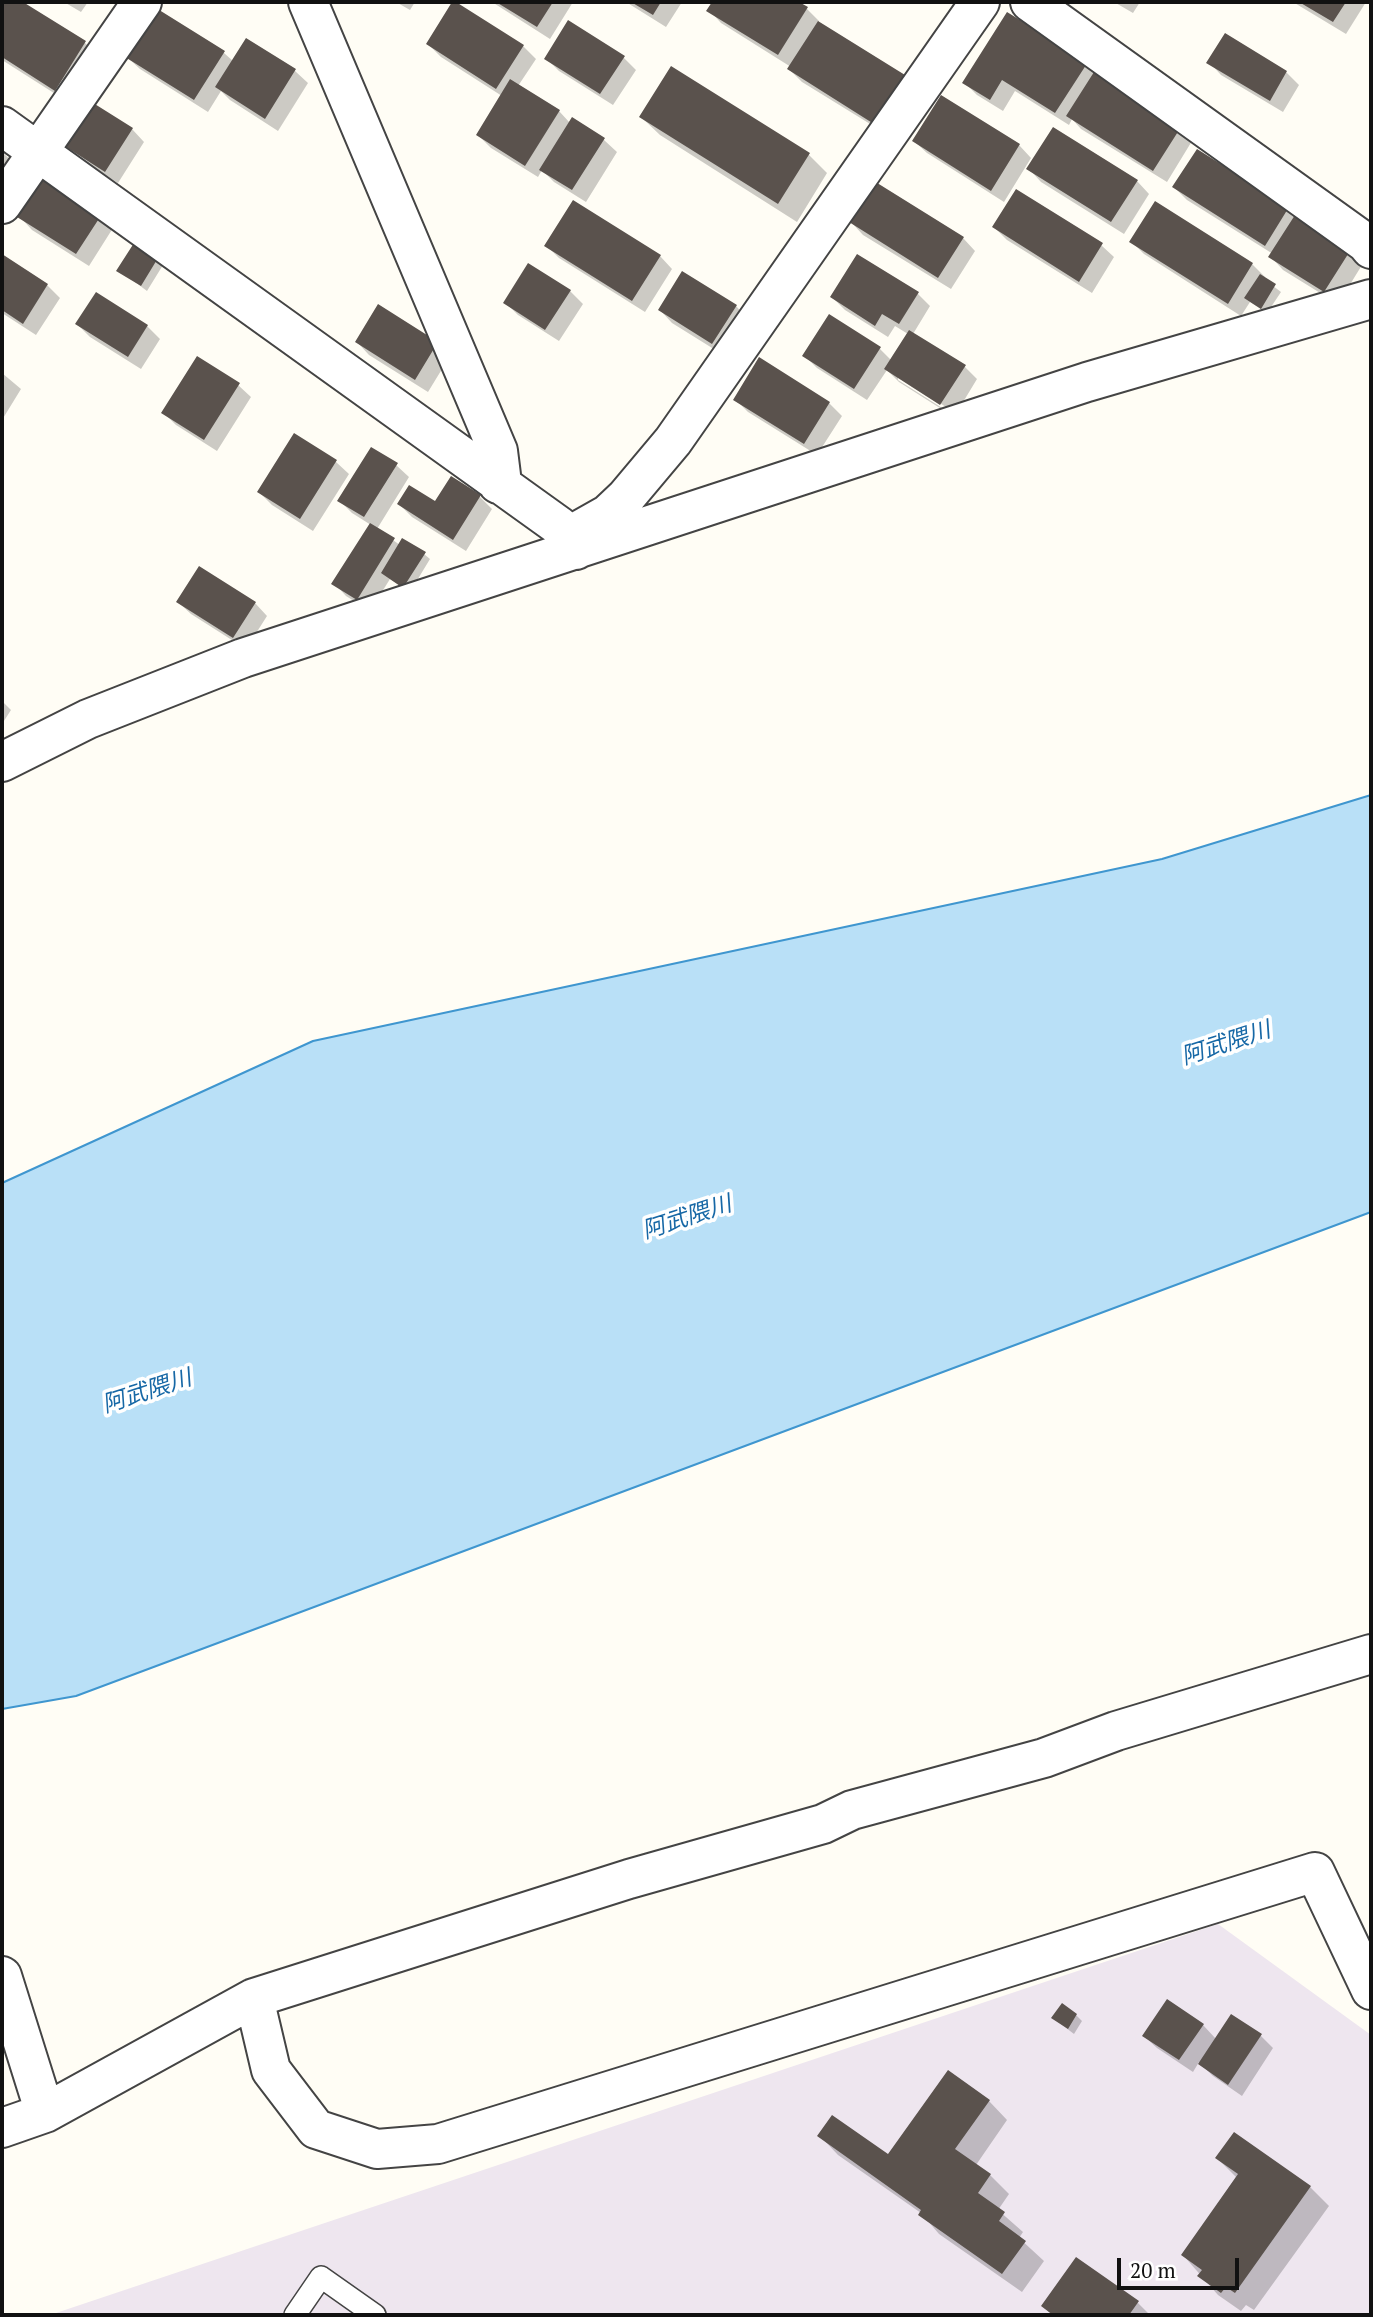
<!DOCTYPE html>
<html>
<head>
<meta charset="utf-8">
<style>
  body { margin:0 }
  #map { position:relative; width:1373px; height:2317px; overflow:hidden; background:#fffdf5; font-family:"PT Serif",serif }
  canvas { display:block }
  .frame { position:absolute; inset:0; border:4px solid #111; pointer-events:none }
  .scale { position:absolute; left:1117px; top:2258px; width:122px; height:32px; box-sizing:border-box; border:4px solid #111; border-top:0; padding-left:9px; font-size:21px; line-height:24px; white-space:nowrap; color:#111; -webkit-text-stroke:5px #fff; paint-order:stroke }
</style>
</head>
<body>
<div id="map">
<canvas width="1373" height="2317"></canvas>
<div class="frame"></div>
<div class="scale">20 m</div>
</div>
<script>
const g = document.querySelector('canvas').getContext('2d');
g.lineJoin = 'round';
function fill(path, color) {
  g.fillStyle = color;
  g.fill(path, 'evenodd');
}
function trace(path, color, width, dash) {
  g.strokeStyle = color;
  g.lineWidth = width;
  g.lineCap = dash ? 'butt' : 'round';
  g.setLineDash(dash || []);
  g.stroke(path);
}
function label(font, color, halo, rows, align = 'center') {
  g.font = font + ' "PT Serif","Noto Sans JP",serif';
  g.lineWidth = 7;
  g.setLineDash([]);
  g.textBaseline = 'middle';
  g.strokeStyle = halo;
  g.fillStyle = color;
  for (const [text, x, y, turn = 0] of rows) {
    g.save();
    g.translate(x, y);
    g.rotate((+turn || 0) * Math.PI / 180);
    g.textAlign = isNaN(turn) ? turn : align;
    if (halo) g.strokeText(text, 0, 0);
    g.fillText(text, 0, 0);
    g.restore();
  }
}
const industrial = new Path2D(`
  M1218,1924L1371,2035V2315H50Z`);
const water = new Path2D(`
  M1371,795V1212L76,1696L2,1709V1183L313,1041L1162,859Z`);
const shadow = new Path2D(`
  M4,2H20L85,43L98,55L68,102L2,60V5Z
  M64,2H88L81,12Z
  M396,2H415L410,10Z
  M492,2H573L550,39Z
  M626,2H682L666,27Z
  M714,2H796L807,9L819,21L818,23L904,77L917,89L888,135L802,82L789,69L791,67L721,23L709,10Z
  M1114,2H1140L1133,13Z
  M1293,2H1366L1346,34Z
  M156,10L224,53L233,61L247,40L295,71L308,83L278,131L230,100L221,91L208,112L140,69L127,57Z
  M428,44L523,46L536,59L518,86L559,111L570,123L604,140L617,152L586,202L554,182L542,170L538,177L491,148L478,135L502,96L441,57Z
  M623,57L636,70L613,105L559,71L546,58Z
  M1209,62L1286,72L1299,85L1283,112L1221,75Z
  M1087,63L1099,76L1192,141L1167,182L1081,129L1072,119L1069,125L1015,91L1003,111L977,95L964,82Z
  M641,117L808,154L827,173L797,222L660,135Z
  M132,129L144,142L118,183L78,158L65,145Z
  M914,141L1019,145L1031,158L1004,202L927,153Z
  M2,152L18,167L2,192Z
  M1029,169L1137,181L1149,194L1124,234L1041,182Z
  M43,179L113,228L89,266L32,230L20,217Z
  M1174,187L1288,208L1349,252L1362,265L1338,304L1283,270L1271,257L1273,254L1187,200Z
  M851,222L963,238L975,251L951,289L863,235Z
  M994,227L1101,245L1114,257L1092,293L1007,240Z
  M1131,241L1252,264L1265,277L1264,279L1281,292L1267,313L1250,302L1241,316L1144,254Z
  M134,245L163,265L147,291L119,270Z
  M546,245L660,256L672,269L645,312L559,258Z
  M2,256L47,285L60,298L36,335L2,313Z
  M570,291L583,304L559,341L518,315L505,302Z
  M96,294L147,326L160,339L141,369L90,337L77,324Z
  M918,294L930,306L913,334L965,367L977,379L954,417L899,382L887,370L867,400L817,368L805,356L880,349L891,360L908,334L895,326L888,337L845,310L832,297ZM898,376L949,409L947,411L898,380Z
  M379,306L450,356L428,392L369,355L357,342Z
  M736,306L748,319L725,356L672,323L660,310Z
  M2,373L21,389L2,420Z
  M238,385L251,397L217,451L176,425L163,412Z
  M735,399L829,403L842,416L817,455L748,412Z
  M294,435L336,462L349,474L313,531L272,505L259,492Z
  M396,465L409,477L377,529L400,545L424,554L430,559L410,592L390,579L370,611L346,596L334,583L371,525L352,513L340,501Z
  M480,497L492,509L466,551L412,517L399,504H436Z
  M178,602L255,603L267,616L246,649L191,614Z
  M2,701L11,710L2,724Z
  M1076,2015L1082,2021L1074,2034L1053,2018Z
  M1203,2025L1216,2039L1261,2036L1273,2048L1242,2096L1213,2076L1199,2062L1193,2072L1157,2048L1144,2036Z
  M989,2101L1007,2120L976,2165L990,2175L1009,2194L998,2210L1023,2232L1019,2238L1044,2261L1022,2292L939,2234L921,2213L838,2155L820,2136L888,2157Z
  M1217,2158L1310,2187L1329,2206L1254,2310L1246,2305L1241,2311L1218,2295L1183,2255L1236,2177Z
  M1138,2303L1150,2315H1052L1043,2306Z`);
const building = new Path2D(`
  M2,2H23L86,41L55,91L2,57Z
  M452,2H456L524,45L496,89L426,44Z
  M496,2H553L537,27Z
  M631,2H661L653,15Z
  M712,2H799L808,7L778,55L706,11Z
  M1299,2H1346L1333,22Z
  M156,8L225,51L194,100L125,57Z
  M1007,12L1088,62L1055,113L1002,80L990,100L962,83Z
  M568,20L625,56L600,94L544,59Z
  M818,21L905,75L874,124L787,69Z
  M1225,33L1287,71L1270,101L1206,63Z
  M246,38L296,69L265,119L215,87Z
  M671,66L810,153L778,204L639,117Z
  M1094,72L1181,127L1153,171L1066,116Z
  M510,79L560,110L525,166L476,135Z
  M941,95L1020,144L991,191L912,141Z
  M90,101L133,128L105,172L63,145Z
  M572,117L605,138L572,190L539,170Z
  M1053,127L1138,180L1111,222L1026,169Z
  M1197,149L1289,207L1265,246L1172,187Z
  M43,177L102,214L76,254L17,217Z
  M874,181L964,237L938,278L849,222Z
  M1016,189L1103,243L1079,282L992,227Z
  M573,200L661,255L632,301L544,246Z
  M1155,201L1253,263L1228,304L1129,242Z
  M1295,215L1350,251L1324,292L1268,257Z
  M134,243L158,258L141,286L116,271Z
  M2,254L48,284L23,324L2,310Z
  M857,254L919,292L899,324L882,314L875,326L830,297Z
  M528,263L571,290L545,330L503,303Z
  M682,271L737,305L712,344L658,310Z
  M1260,274L1276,284L1261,309L1244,298Z
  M96,292L148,325L128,357L75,324Z
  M378,304L438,342L415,380L355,342Z
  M829,314L881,347L854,389L802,356Z
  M909,330L966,365L940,405L884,369Z
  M197,356L240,383L204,440L161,413Z
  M759,357L830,402L804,444L733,400Z
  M294,433L337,460L300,519L257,492Z
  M371,447L398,463L364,517L337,501Z
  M451,476L481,495L453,540L397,504L409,485L435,501Z
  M370,523L395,538L357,600L331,584Z
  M402,538L426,552L403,588L381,573Z
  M199,566L256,602L233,638L176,602Z
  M1167,1999L1204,2024L1179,2060L1142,2036Z
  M1062,2003L1077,2014L1068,2029L1051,2018Z
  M1231,2014L1262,2034L1228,2085L1198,2064Z
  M948,2070L990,2100L955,2149L991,2174L978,2193L1005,2212L999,2221L1026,2241L1002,2274L918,2215L921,2210L817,2136L832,2115L888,2154Z
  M1234,2132L1311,2186L1235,2293L1226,2287L1221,2293L1197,2276L1202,2270L1181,2255L1238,2174L1215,2158Z
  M1076,2257L1139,2301L1129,2315H1053L1041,2306Z`);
const lane = new Path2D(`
  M295,2315L321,2277L375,2315`);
const street = new Path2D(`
  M308,2L498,451L501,475L498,484
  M1030,2L1366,243L1371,249
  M2,126L559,526L576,550
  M2,204L142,2
  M569,536L608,514L626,497L673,441L980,2
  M2,762L88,719L243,658L1087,382L1371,299
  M2,1976L45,2113
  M254,1998L271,2070L316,2129L377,2149L438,2144L1315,1872L1371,1990
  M2,2128L45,2113L254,1998L629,1879L823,1824L852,1810L1044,1758L1116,1731L1371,1654`);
const waterNames = [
  ["阿武隈川",1226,1044,-18],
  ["阿武隈川",687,1218,-18],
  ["阿武隈川",147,1392,-18]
];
fill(industrial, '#eee6ef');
fill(water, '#b9e0f7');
trace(water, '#3f96cf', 2);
fill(shadow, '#0003');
fill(building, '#5a524d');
trace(lane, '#444', 24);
trace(street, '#444', 42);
trace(lane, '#fff', 21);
trace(street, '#fff', 38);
label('italic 23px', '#1768a6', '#fff', waterNames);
</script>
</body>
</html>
